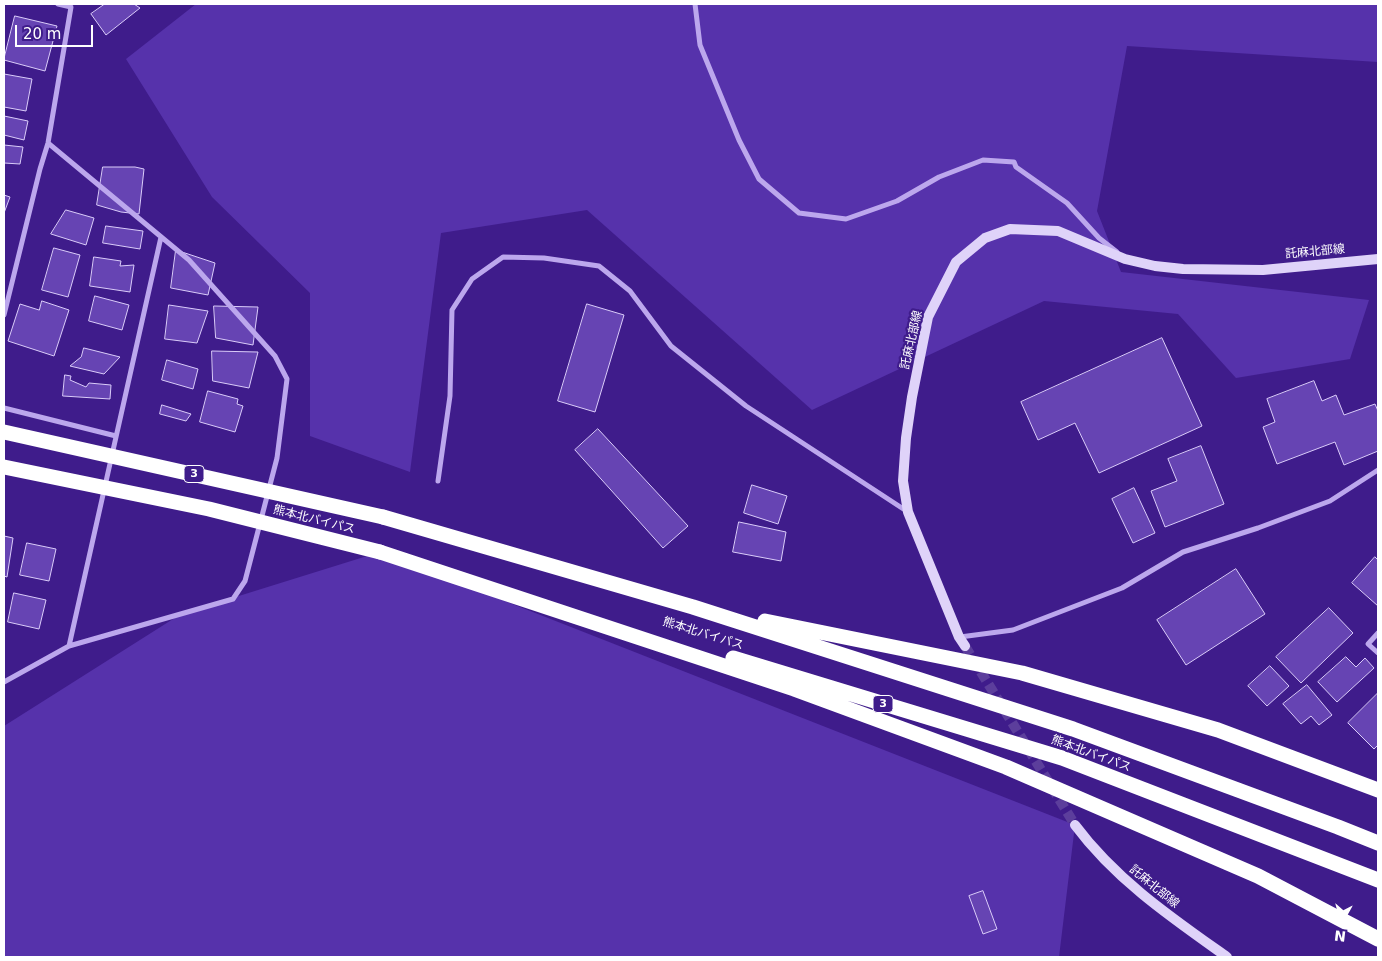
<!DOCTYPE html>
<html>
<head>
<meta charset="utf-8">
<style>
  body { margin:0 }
  #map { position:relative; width:1382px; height:961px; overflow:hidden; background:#3f1c8b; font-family:"DejaVu Sans",sans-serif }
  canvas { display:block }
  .frame { position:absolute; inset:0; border:5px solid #fff; pointer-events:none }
  .north { position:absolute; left:1317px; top:896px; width:50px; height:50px; -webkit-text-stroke:4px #3f1c8b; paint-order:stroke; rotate:187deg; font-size:14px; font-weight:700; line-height:20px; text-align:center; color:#fff }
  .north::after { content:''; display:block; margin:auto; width:18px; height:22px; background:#fff; clip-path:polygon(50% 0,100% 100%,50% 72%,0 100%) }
  .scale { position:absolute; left:15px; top:25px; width:78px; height:22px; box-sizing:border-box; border:2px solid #fff; border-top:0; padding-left:6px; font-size:15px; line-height:18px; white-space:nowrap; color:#fff; -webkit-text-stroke:4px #3f1c8b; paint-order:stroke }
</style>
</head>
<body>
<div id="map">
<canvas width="1382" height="961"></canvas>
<div class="frame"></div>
<div class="north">N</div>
<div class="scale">20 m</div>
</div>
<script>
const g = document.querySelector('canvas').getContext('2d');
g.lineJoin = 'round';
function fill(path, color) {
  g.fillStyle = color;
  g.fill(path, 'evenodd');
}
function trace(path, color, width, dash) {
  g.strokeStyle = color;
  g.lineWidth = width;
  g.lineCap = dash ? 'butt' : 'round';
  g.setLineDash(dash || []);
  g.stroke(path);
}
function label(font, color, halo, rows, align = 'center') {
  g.font = font + ' "DejaVu Sans","Noto Sans JP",sans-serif';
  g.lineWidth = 4.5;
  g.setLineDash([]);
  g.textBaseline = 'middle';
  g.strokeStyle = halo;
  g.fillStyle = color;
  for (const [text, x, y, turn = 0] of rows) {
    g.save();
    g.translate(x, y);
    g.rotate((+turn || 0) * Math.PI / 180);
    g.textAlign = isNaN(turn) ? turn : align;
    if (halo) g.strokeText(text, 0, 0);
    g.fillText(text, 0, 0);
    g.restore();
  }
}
const green = new Path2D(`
  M196,4H1378V62L1127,46L1097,211L1121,272L1369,300L1350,359L1236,378L1178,314L1044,301L812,410L587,210L441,233L410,472L310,436V293L212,197L126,59Z
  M380,552L1075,825L1059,957H4V726L181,614Z`);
const building = new Path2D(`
  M105,4H134L140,8L106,35L91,14Z
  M15,16L57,26L45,71L4,60Z
  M4,74L32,79L26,111L4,107Z
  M4,116L28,121L24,140L4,135Z
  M4,145L23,147L20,164L4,163Z
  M103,167H135L144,169L139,214L121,212L97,205Z
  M4,195L10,197L4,213Z
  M66,210L94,218L86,245L51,234Z
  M106,226L143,231L140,249L103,243Z
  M54,248L80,255L68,297L42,290Z
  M176,250L215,263L208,295L171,288Z
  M94,257L121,261L120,266L134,265L130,292L90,286Z
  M95,296L129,305L122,330L89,321Z
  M42,301L69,310L54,356L8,341L20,304L39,310Z
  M587,304L624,315L595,412L558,401Z
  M169,305L208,311L197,343L165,339Z
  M214,306L258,307L253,345L216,338Z
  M1162,338L1202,426L1099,473L1075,423L1038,440L1021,402Z
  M84,348L120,357L104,374L70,366L81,357Z
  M212,351L258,352L249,388L213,381Z
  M167,360L198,369L193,389L162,380Z
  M65,375L71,376L70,380L86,387L89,383L111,385L110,399L63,396Z
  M1314,381L1322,401L1336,395L1344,415L1375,404L1378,411V451L1344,465L1335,442L1277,464L1263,427L1275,422L1267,399Z
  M208,391L238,399L237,404L243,406L235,432L200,422Z
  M162,405L191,414L186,421L160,414Z
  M598,429L688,526L663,548L575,450Z
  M1201,446L1224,504L1165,527L1151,491L1177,481L1168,459Z
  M752,485L787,496L778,524L744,513Z
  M1134,488L1155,533L1133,543L1112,499Z
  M739,522L786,532L781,561L733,552Z
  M4,536L13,538L7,577L4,576Z
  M27,543L56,549L49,581L20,575Z
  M1375,557L1378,560V606L1352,583Z
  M1236,569L1265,614L1186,665L1157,620Z
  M14,593L46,600L39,629L8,622Z
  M1329,608L1353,633L1301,683L1276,657Z
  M1346,657L1356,667L1365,658L1374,668L1337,702L1318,682Z
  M1270,666L1289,686L1267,706L1248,686Z
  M1307,685L1332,715L1319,725L1311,716L1301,724L1283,704Z
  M1378,693V745L1374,749L1348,723Z
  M983,891L997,929L983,934L969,896Z`);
const secondaryTunnel = new Path2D(`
  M965,646L1075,825`);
const street = new Path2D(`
  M695,4L700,45L739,140L759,179L799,213L846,219L897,201L939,177L983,160L1014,162L1016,167L1067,203L1099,238L1117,252
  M4,315L40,169L48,143L71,7L58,4
  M4,408L116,436
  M438,481L450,396L452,310L472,279L503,257L544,258L599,266L630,291L671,346L746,406L908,512
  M1378,633L1368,644L1378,653
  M960,637L1013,630L1122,588L1183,552L1258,528L1330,501L1378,470
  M69,646L161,237
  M4,682L69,646L233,599L245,581L277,458L287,379L275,356L189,260L48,143`);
const secondary = new Path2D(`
  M965,646L959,637L908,512L903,481L906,438L912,397L928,317L956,262L985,238L1010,229L1058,231L1125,259L1155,266L1183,269L1263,270L1378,259
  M1075,825C1116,880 1172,918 1227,957`);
const highway = new Path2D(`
  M383,517L693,607L1073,729L1338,827L1378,843
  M380,552L794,689L1006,767L1258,876L1378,939
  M765,621L1022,673L1218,730L1378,790
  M733,658L1062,758L1378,880`);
const highwayBridge = new Path2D(`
  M4,432L383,517
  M4,467L209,509L380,552`);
const shields = [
  [194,474,20],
  [883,704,20]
];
const shieldNames = [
  ["3",194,474],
  ["3",883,704]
];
const streetNames = [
  ["託麻北部線",1315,252,-5],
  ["託麻北部線",912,340,-77],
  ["熊本北バイパス",314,520,14],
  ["熊本北バイパス",703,634,17],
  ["熊本北バイパス",1091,754,20],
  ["託麻北部線",1154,887,39]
];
fill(green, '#5632ab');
fill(building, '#6644b3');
trace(building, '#daccf9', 1);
trace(secondaryTunnel, '#5c3e9c', 10, [10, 5]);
trace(street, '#bca7ed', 5);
trace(secondary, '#dfd3f9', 10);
trace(highway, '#fff', 15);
trace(highwayBridge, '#fff', 15);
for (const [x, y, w] of shields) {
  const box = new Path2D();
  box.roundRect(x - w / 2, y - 8.5, w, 17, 4);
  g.fillStyle = '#3f1c8b';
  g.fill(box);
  trace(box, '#fff', 1);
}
label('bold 11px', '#fff', null, shieldNames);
label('12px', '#fff', '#3f1c8b', streetNames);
</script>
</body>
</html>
